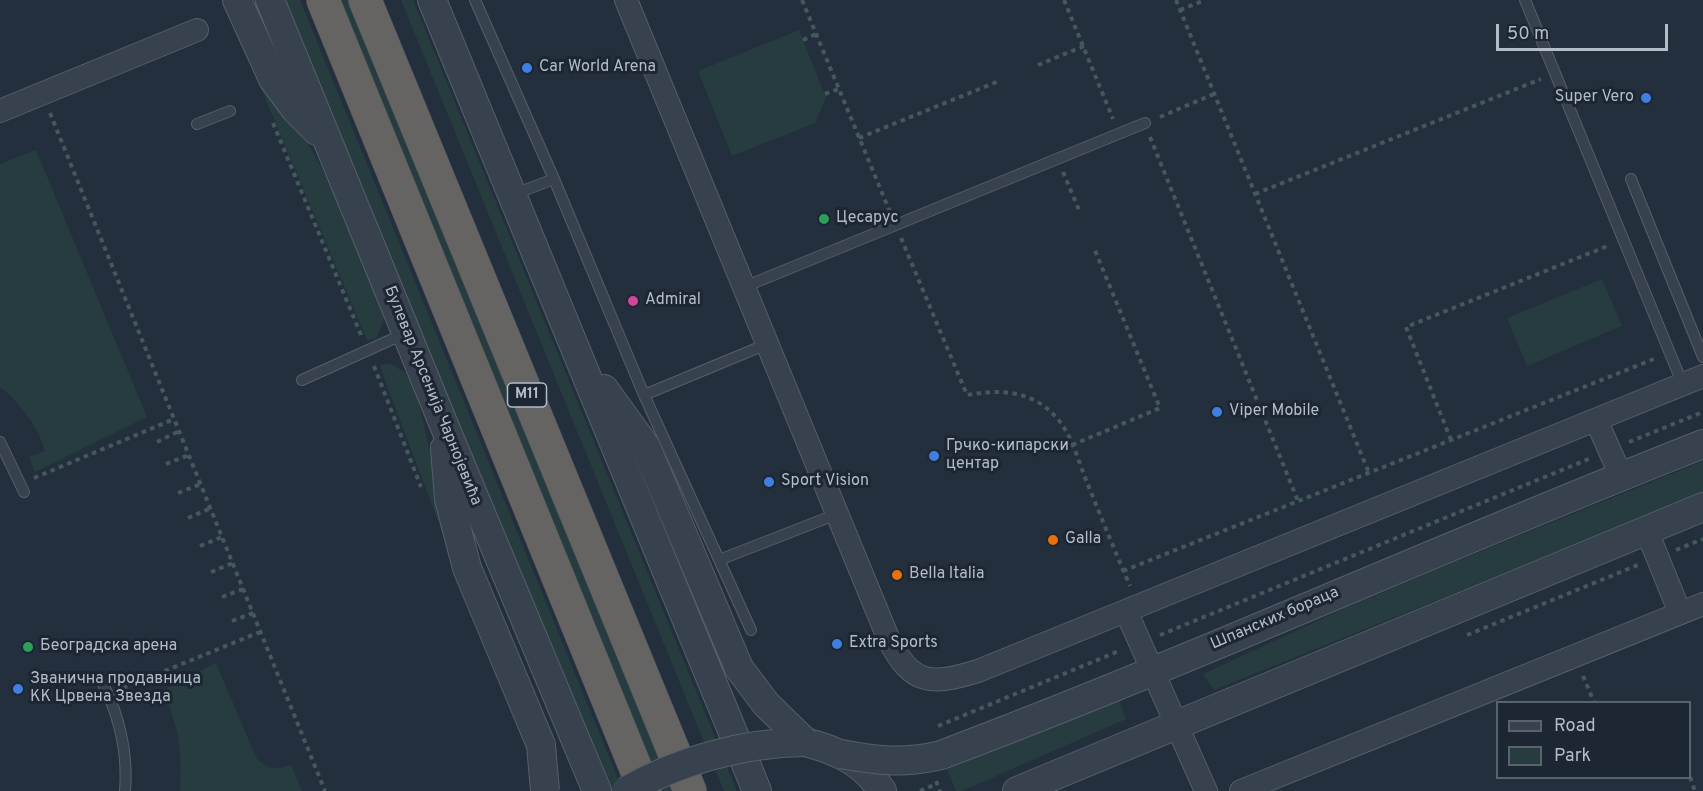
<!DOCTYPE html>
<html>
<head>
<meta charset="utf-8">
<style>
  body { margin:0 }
  #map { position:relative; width:1703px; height:791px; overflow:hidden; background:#242f3e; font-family:Overpass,sans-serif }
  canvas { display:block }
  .legend { position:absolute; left:1496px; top:701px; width:195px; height:78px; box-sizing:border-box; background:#1d2633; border:2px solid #59626f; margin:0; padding:8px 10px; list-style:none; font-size:18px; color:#b4bcc9 }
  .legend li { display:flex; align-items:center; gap:12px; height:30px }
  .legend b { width:30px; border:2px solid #59626f }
  .scale { position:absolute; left:1496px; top:24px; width:172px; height:27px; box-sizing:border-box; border:3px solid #b4bcc9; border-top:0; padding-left:8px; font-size:18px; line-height:21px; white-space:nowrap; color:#b4bcc9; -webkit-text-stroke:4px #1d2633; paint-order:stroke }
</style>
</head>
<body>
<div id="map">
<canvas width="1703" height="791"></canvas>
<ul class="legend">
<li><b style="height:8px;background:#38414e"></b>Road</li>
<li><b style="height:16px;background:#263c3f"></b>Park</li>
</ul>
<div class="scale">50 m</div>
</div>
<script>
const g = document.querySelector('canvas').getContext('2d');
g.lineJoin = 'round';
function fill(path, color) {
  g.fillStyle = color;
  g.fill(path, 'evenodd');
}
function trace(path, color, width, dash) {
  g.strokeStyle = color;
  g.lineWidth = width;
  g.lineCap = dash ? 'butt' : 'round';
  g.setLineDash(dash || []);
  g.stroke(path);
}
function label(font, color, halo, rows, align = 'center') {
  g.font = font + ' Overpass,sans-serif';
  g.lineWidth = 6;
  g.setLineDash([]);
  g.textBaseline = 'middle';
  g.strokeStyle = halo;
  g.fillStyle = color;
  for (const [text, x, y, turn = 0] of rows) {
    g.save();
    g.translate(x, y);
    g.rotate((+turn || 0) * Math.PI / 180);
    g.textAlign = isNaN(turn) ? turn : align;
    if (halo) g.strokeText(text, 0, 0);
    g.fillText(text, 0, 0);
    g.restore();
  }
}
const green = new Path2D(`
  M283,0H300L623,791H606Z
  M337,0H356L679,791H661Z
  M401,0H413L737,791H724Z
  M231,17L262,78L309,145L327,178L382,309L384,320L376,338L367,340Z
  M799,30L826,98L815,123L732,156L698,71Z
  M36,150L147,417L35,472L29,457L45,451C38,426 20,403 0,387V164Z
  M1602,279L1622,326L1527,366L1507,318Z
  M391,364L406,373L417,396L460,579L384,378L380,365Z
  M1703,461V493L1214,690L1203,674L1339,611L1437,569Z
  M216,663L257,759C269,770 276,770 291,765L302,791H180C182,750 179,728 163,690Z
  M1118,697L1126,719L962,791H956L946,767Z`);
const path = new Path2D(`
  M802,0L890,212
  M1064,0L1113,119
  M1176,0L1369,473
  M1180,10L1205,0
  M803,40L816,34
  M1038,65L1084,46
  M825,94L839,89
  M50,113L325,791
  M1160,117L1214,94
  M273,123L361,335
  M1150,137L1298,501
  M859,138L999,81
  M1063,172L1079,210
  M1255,194L1541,79
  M901,238L967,395C1001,389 1031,390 1056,417C1070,432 1077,456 1084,475C1099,512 1114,549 1130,586
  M374,366L421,487
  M1451,440L1406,327L1610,245
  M157,442L179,431
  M1629,442L1703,412
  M1072,445L1160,408L1094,248
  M166,464L189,455
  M34,478L174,419
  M178,493L201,484
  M188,518L211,508
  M200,546L222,537
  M1676,550L1703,539
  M1123,571L1654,359
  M211,572L233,563
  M222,597L243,589
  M232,621L253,613
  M1160,635L1591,458
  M1467,635L1638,565
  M1583,676L1594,702
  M123,688L260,632
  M938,726L1119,651
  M1690,777L1695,791
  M936,781L940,791
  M920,791L936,784`);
const service = new Path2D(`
  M475,0L554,179L644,395L751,630
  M1525,0L1683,385
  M197,124L230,111
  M1631,179L1703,357
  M512,195L554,179
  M744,287L1145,123
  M302,380L406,333
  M644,395L767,344
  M0,442L24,492
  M719,560L837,514
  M103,684C120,717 128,755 125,791`);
const minor = new Path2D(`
  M626,0L889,640C912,686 932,685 978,671L1703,376
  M0,111L197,30
  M1596,420L1621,476
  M1646,529L1680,613
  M1126,611L1206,791
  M1241,791L1703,604`);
const tertiary = new Path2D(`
  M237,0L273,79L296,110L317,131
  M270,0L444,425L597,791
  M432,0L757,791
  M604,389L646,447L739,668
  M445,448L449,499L467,568L541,745
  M805,742C836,750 864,762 882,791
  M941,755C1198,658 1448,544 1703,444
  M1017,791L1703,507`);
const trunk = new Path2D(`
  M323,0L645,791
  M365,0L690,791`);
const tertiaryBridge = new Path2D(`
  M739,668L766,704L805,742
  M541,745L545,791
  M841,754C878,761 905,764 941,755
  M626,791C680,760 743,743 805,742`);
const markers = [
  [527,68,6,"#3f7fe0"],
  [1646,98,6,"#3f7fe0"],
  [824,219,6,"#2e9e5b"],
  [633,301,6,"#d1479c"],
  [1217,412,6,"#3f7fe0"],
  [934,456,6,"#3f7fe0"],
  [769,482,6,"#3f7fe0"],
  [1053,540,6,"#e8710a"],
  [897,575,6,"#e8710a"],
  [837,644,6,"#3f7fe0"],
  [28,647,6,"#2e9e5b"],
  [18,689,6,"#3f7fe0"]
];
const shields = [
  [527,395,39]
];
const shieldNames = [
  ["M11",527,395]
];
const poiNames = [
  ["Car World Arena",539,68],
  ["Super Vero",1634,98,"right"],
  ["Цесарус",836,219],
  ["Admiral",645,301],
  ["Viper Mobile",1229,412],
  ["Грчко-кипарски",946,447],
  ["центар",946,465],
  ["Sport Vision",781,482],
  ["Galla",1065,540],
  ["Bella Italia",909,575],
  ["Extra Sports",849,644],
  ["Београдска арена",40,647],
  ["Званична продавница",30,680],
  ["КК Црвена Звезда",30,698]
];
const streetNames = [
  ["Булевар Арсенија Чарнојевића",432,396,68],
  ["Шпанских бораца",1275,619,-23]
];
fill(green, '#263c3f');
trace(service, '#565f6c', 12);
trace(minor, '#565f6c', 24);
trace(tertiary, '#565f6c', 30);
trace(trunk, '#434c59', 34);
trace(path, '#44595c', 4, [4.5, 4.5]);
trace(service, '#38414e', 10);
trace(minor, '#38414e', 22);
trace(tertiary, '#38414e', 28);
trace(trunk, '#656462', 33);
trace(tertiaryBridge, '#565f6c', 30, []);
trace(tertiaryBridge, '#38414e', 28);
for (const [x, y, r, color] of markers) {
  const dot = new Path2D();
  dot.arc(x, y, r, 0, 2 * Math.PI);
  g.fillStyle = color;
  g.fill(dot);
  trace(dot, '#1d2633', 2);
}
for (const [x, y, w] of shields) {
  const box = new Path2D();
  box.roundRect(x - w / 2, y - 12, w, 24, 4.5);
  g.fillStyle = '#1d2633';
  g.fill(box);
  trace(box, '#b4bcc9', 1.5);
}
label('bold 15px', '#b4bcc9', null, shieldNames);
label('16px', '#b4bcc9', '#1d2633', poiNames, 'left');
label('16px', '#b4bcc9', '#1d2633', streetNames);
</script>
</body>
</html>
